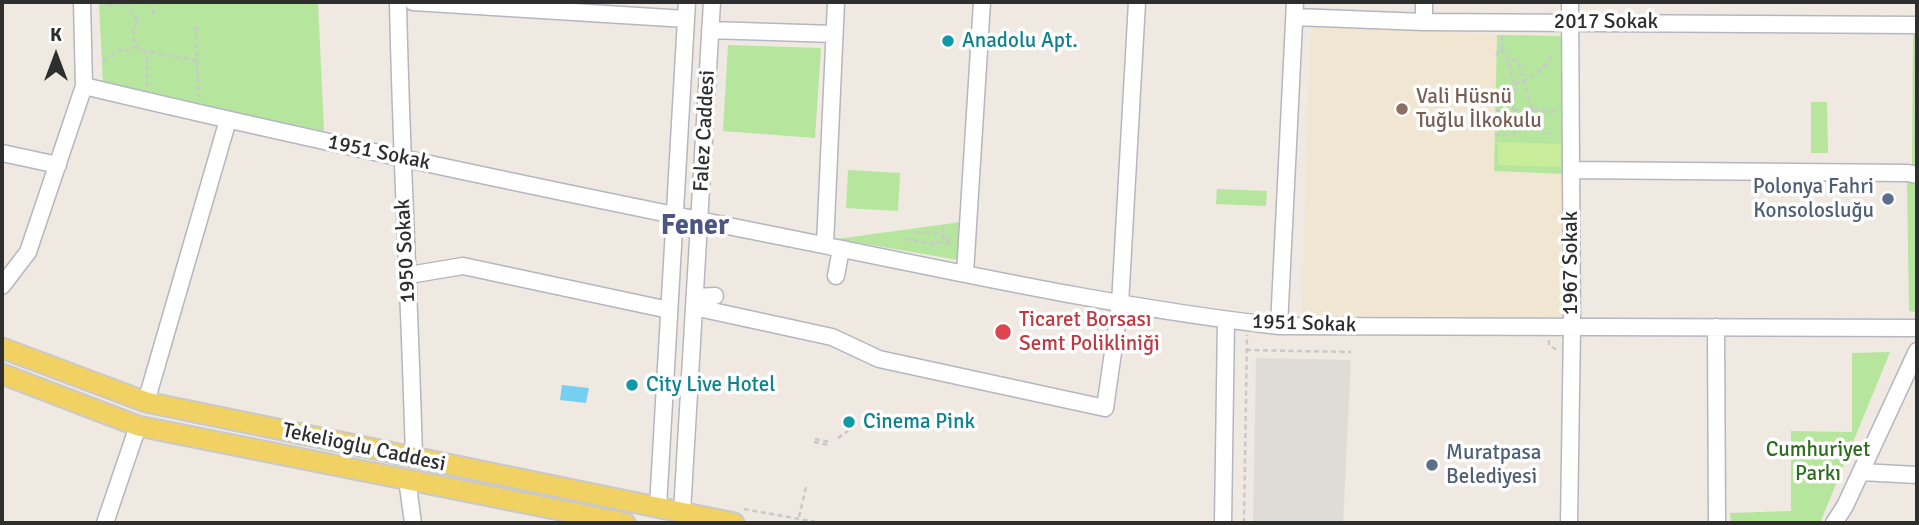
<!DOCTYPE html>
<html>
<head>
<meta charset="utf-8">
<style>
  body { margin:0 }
  #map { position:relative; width:1919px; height:525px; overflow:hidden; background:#efe9e1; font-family:Signika,sans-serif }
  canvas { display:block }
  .frame { position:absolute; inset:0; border:4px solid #2e2e2e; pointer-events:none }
  .north { position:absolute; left:21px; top:21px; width:70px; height:70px; -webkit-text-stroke:5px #fff; paint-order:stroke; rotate:0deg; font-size:19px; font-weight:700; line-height:28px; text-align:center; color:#2e2e2e }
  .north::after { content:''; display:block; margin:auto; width:24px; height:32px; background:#2e2e2e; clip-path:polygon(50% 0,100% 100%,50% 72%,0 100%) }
</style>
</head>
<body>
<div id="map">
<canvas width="1919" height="525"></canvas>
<div class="frame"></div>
<div class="north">K</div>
</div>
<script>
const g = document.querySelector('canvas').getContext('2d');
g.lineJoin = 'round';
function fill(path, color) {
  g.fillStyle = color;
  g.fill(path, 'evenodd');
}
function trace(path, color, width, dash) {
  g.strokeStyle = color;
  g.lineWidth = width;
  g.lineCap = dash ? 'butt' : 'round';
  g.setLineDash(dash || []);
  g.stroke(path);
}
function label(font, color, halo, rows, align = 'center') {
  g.font = font + ' Signika,sans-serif';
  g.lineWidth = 7;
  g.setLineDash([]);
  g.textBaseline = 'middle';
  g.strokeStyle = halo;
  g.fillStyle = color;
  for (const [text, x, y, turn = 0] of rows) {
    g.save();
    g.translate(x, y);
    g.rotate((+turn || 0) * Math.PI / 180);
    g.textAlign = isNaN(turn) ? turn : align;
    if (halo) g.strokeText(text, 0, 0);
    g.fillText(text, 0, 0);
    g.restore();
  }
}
const education = new Path2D(`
  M1311,25L1497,35L1494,170L1566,174L1564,317L1302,316Z`);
const green = new Path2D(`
  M99,2H318L324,131L103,85Z
  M1913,34L1917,35V169L1912,168Z
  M1497,35L1567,36L1566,174L1494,171Z
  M728,45L821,48L815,138L723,131Z
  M1811,102H1827L1828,153H1811Z
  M848,170L900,173L898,211L846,208Z
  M1907,181L1917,184V312L1909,311Z
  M1217,189L1267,191L1266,206L1216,204Z
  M961,222L958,260L837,239Z
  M1890,352L1820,523H1731L1730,513L1791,511V431L1852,432V353Z`);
const pitch = new Path2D(`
  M1498,142L1562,144L1561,167L1498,165Z`);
const plaza = new Path2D(`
  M1256,358L1351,360L1343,523H1253Z`);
const water = new Path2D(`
  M562,385L589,388L586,403L560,400Z`);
const path = new Path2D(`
  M125,2L139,22L133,27L134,46
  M149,2L151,4L154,15
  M99,3L113,5L123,2
  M196,26L198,96
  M134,46C153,55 177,56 198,61
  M1502,49L1508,60H1518L1532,110L1552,112L1555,110
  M1496,55L1502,49V36
  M103,61L119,50L128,51L134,46
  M1514,83C1533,81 1544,67 1555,52
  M147,87V52
  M1513,110H1532L1531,124L1555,136
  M1496,111L1513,110L1514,83L1508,60
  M1495,135L1513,134L1531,124
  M944,227L943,238H949L948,241L952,242
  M916,232L943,234
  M905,239L935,244V242L952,244
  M1549,340V345L1557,350
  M1246,350L1351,352
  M838,438L848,431
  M815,439L830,442
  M814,442L829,445
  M744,509L821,523
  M799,517L806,487
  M1244,523L1247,335`);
const minor = new Path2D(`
  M398,2C401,154 410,306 414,458
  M413,2L686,19
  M1295,17L1424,22L1917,25
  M1424,22V2
  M710,30L834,34
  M84,86C323,143 562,193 803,241C961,273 1118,308 1279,326L1917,328
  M2,153L58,165
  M1571,170L1908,173L1917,175
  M825,245L836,2
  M965,273L982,2
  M409,275L463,266L669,310
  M836,276L841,249
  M2,286L28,252L84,86L82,2
  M695,297L715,296
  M694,307L832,337L879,359L1105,408L1120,304L1137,2
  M1279,326L1295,2
  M1716,327L1717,523
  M146,402L228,120
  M1861,472L1917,475
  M407,479L413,523
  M658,507L687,2
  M682,512L712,2
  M105,523L138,426
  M1223,523L1226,320
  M1569,523L1572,327L1570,2
  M1834,523L1845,506L1917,351`);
const major = new Path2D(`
  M2,348L146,402L734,523
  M2,374L138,426L625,523`);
const markers = [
  [948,41,7,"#0f9aa8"],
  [1402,109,7,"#8d6e63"],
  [1888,199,7,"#5c6f8a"],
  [1003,332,9,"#e0444e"],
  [632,385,7,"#0f9aa8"],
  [849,422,7,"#0f9aa8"],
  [1432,465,7,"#5c6f8a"]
];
const streetNames = [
  ["2017 Sokak",1606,22],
  ["Falez Caddesi",705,131,-87],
  ["1951 Sokak",379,153,12],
  ["1950 Sokak",406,251,-93],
  ["1967 Sokak",1571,263,-90],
  ["1951 Sokak",1304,324,2],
  ["Tekelioglu Caddesi",364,448,12]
];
const cultureNames = [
  ["Anadolu Apt.",962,41],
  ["City Live Hotel",646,385],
  ["Cinema Pink",863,422]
];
const educationNames = [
  ["Vali Hüsnü",1416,97],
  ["Tuğlu İlkokulu",1416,121]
];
const serviceNames = [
  ["Polonya Fahri",1874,187],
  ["Konsolosluğu",1874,211],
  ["Muratpasa",1446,453,"left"],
  ["Belediyesi",1446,477,"left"]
];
const healthNames = [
  ["Ticaret Borsası",1019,320],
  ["Semt Polikliniği",1019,344]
];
const parkNames = [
  ["Cumhuriyet",1818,450],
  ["Parkı",1818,474]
];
const districtNames = [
  ["Fener",695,227]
];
fill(education, '#f0e6d1');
fill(green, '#b6e59e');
fill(pitch, '#c9ec9a');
fill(plaza, '#dfdcd8');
fill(water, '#75cff0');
trace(minor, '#b4b7c1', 19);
trace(major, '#c9c9c9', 23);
trace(path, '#c9c9c9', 2.5, [5, 3.5]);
trace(minor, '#fff', 16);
trace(major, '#f2d163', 19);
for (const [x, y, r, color] of markers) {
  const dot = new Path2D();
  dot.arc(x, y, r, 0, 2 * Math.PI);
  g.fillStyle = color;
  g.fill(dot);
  trace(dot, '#fff', 2.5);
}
label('21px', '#2e2e2e', '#fff', streetNames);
label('21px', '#0d838f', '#fff', cultureNames, 'left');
label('21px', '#785e54', '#fff', educationNames, 'left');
label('21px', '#4e5e75', '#fff', serviceNames, 'right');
label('21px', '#be3a42', '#fff', healthNames, 'left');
label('21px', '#2c6e1b', '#fff', parkNames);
label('bold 28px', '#4d5680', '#fff', districtNames);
</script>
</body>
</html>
